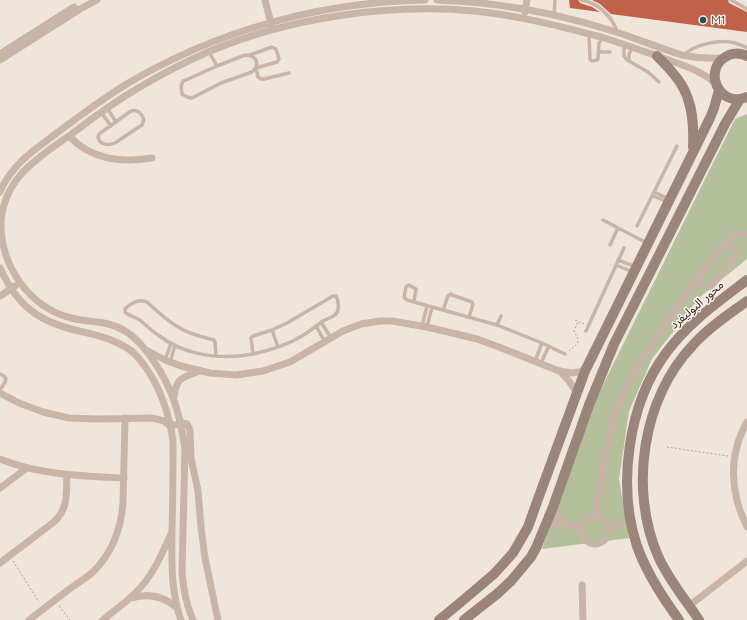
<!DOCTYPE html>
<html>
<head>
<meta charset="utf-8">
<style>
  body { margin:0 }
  canvas { display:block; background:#f0e5db }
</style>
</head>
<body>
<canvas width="747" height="620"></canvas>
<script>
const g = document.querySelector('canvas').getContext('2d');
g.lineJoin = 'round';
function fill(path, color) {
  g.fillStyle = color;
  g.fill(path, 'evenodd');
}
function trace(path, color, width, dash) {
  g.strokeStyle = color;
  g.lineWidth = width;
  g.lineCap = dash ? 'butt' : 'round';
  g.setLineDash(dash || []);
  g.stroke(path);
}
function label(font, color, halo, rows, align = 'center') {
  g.font = font + ' Quicksand,"Noto Sans Arabic",sans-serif';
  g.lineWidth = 3;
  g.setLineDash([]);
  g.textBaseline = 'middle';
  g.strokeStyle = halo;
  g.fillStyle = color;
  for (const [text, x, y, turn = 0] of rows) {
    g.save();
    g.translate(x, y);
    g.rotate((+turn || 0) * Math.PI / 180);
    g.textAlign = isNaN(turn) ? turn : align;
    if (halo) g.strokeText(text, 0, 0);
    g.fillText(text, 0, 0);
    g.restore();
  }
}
const green = new Path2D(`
  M747,114V259L700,297L652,359L629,411L619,479L629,538L542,549L585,421L735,119Z`);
const building = new Path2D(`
  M569,0H578L580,3L592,7L600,12L570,8Z
  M592,0H728L729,3L747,12V32L611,14L600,4Z`);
const path = new Path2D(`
  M575,320L584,324
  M569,351L578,343V339L574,331L578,322
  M667,447L728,456
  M13,561L39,602
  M59,606L70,620`);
const lane = new Path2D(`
  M581,0C598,3 611,15 617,31
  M731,0L747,9
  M554,15L555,0
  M589,34L590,59L592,61L597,60L598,59L599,43L603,38
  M624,45V56L627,60L648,72L659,82
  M209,52L217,66
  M599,52H610
  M245,55C256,55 261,64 252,72L221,83L192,98L187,97L182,94L181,86L183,81L186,80L217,66Z
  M250,55L272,47L276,49L279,59L277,62L256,68L258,77L261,79H264L289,73
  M684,55C695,44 720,39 735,43C739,44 743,46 747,48
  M629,61V55L632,47
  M107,108L116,122
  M131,111C138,109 142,114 144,120L142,125L115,143C108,146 100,145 98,137L99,134Z
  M101,112L111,126
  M654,192L669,199
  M653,196L668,202
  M603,220L647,243
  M637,226L677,146
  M610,245L618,228
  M618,260L636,267
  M616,265L633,272
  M409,285L416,289L414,302L407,300L404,297L406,287Z
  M333,296H336C338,300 340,310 336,314C333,317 327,319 323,321C316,326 310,331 302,336C287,345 271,350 253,354L251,338L253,336L272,330L287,323Z
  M414,302L497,325L542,343L565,354
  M443,310L448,296L451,294L452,295L472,302L473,304L469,317
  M321,322L331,338
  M497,325L501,316
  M316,326L325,342
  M422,326L427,306
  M427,327L432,307
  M272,330L278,347
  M586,331L624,248
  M216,356L215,342L214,340C206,338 198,336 190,333C173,326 160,314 147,302C138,298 131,303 125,309C125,310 125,311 125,312C127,315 138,318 141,321C147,326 152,331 158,335C185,356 221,360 253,354
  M165,360L171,343
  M535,361L542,343
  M170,362L175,345
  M541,363L549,346
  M0,374L4,376L6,379L5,382L0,390`);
const street = new Path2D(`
  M265,0L272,27
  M437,0C498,2 557,13 616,32C638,39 659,48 682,55C696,58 709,59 724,58
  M525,12L527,0
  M0,54L74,7
  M0,60L80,9L97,0
  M69,136C92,160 121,163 152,158
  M0,192C7,175 19,162 33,151C63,128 93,105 125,85C215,31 319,2 425,0
  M0,268C17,306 39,322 79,331C97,335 114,339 130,350C136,354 140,360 144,365C161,388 169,413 173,441C173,470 173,499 172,528C172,559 170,590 181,620
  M696,280L707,287L711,286L735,256L737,254L736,250L726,242
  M0,296L15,286
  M148,351L165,360L181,366L210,373L236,375L263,371L290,362L343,331L361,324L380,321H392L427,327L477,339L499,347L559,371L572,373L585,371
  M560,371L569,381L577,393
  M0,393L19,403L43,412L69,418L96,419L152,418L164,421L170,426L183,423L187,424L190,430L191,458L198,491L201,527L205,558L218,620
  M174,397C177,375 183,379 199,371
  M747,422C728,455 730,493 747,527
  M0,459C39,475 82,476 124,478
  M0,488L27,468
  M553,507L557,515L564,522
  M596,516L606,451L613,422L623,393L651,345L696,280L732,236L737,233L747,234
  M581 530a14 14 0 1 1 28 0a14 14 0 1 1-28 0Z
  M546,525C561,520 568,524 581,529
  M609,528L621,523
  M0,563L54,522C69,507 66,494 67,475
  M582,585L583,620
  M132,598C148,593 163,596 176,607
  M689,606L747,561
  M29,620C42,610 55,600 68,590C76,584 85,579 93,572C112,553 121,530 123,503L125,418
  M103,620C120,606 138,594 150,575C159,563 164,548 171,534
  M193,620C186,605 184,590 182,573L185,449C180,414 173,389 153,360C145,349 137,338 125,331C108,320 90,323 71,318C29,307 0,266 1,221C5,174 43,155 77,130C117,99 162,72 208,52C288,18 387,3 474,11C517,15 559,26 601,37C621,43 640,50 660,57C679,64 699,69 715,83`);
const secondary = new Path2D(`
  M657,56C666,65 675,74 681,84C693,103 694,126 693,147
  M747,56C741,53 734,53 729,55C701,67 718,109 747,97
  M439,620L461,602L494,574L513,553L520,541L528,527L538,499L585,371L710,118L714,108L719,90
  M464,620L497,594L511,581L531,557L536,548L553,507L589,405L614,344L725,124L740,99
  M679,620C663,598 646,572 637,546C617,486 628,404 666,353C688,323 718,302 747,280
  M699,620C685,599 668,579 658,556C629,489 642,399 693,345C708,328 728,315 747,301`);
const markers = [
  [703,20,4,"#1f5354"]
];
const poiNames = [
  ["M1",711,20]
];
const streetNames = [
  ["محور البوليفرد",697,305,-41]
];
fill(green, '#b4bf9c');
fill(building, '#c06149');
trace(path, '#b39f92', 1, [2, 2]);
trace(lane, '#c8b5a8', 3.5);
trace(street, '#c8b5a8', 7);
trace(secondary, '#9b8479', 10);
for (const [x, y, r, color] of markers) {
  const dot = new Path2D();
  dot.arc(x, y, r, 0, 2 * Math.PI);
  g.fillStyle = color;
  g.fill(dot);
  trace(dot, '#f8f0e7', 1.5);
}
label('12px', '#352b28', '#f8f0e7', poiNames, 'left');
label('12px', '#352b28', '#f8f0e7', streetNames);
</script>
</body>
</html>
